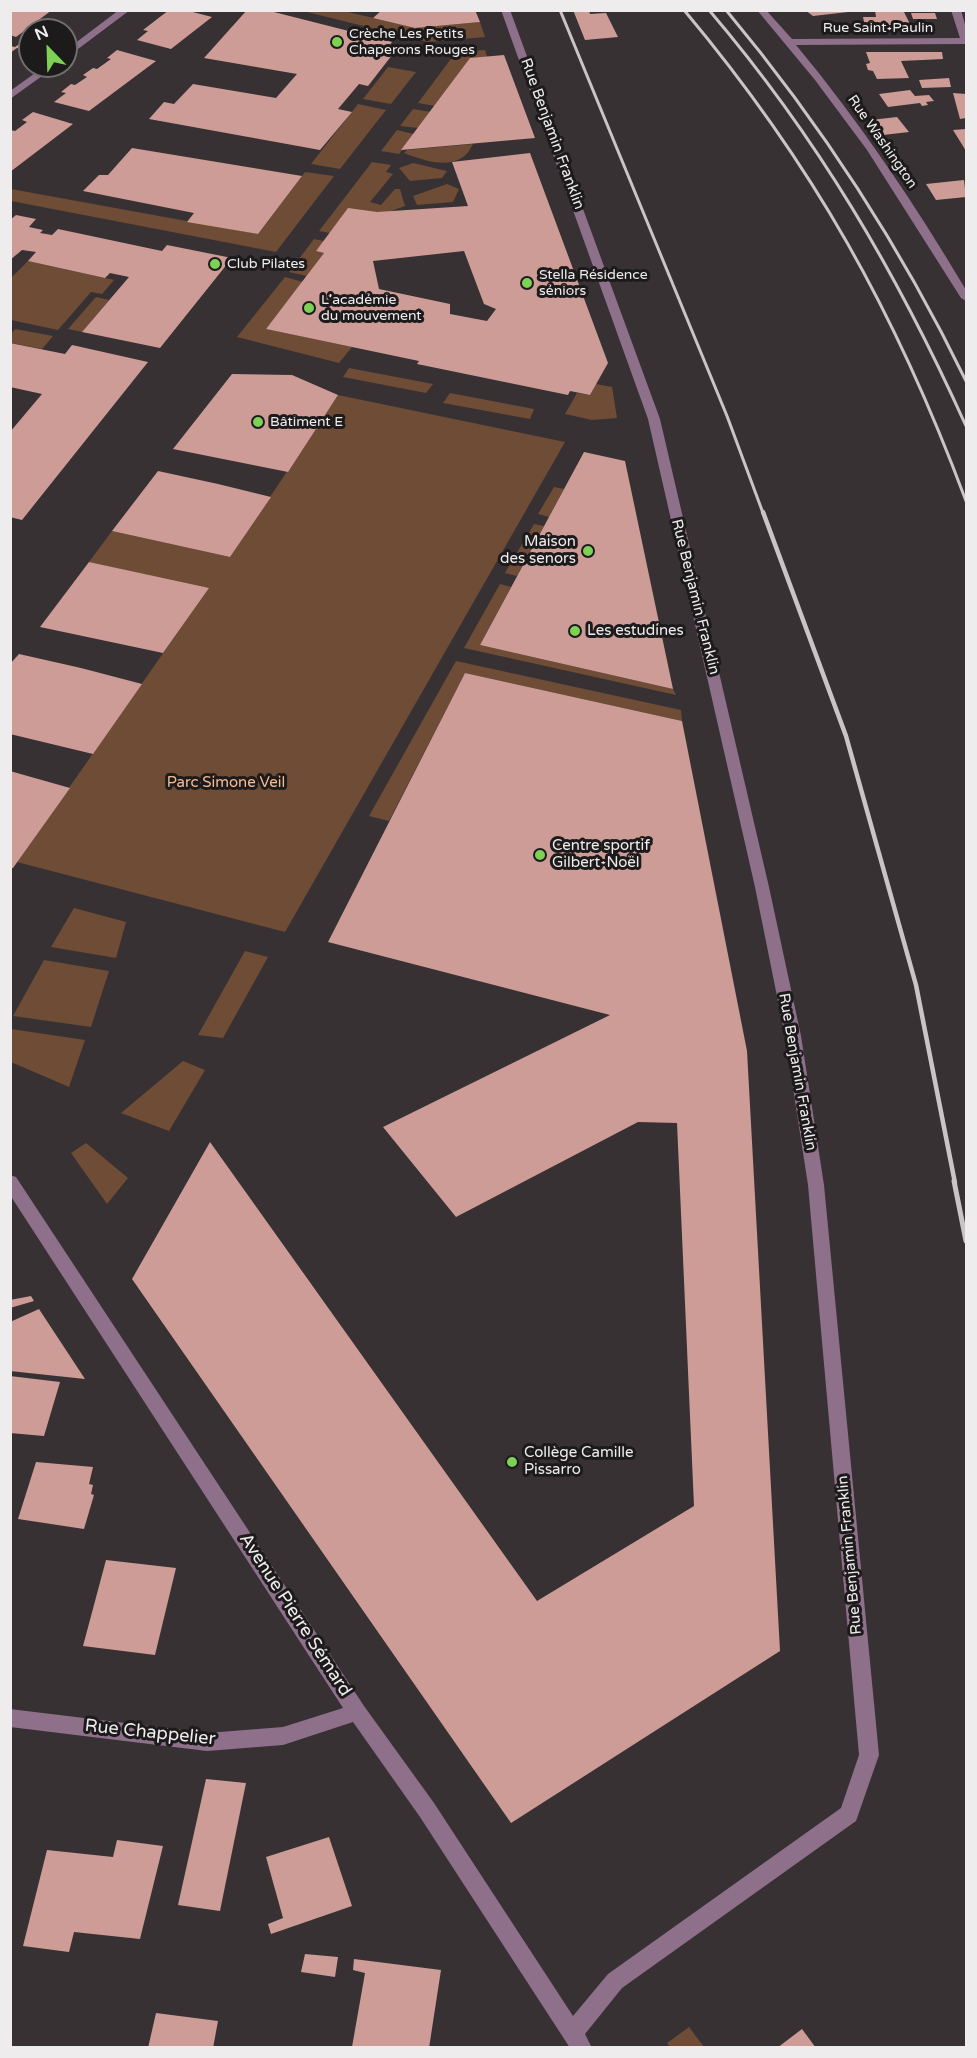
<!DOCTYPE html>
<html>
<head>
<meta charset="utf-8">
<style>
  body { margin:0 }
  #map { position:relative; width:977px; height:2058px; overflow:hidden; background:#373133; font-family:"Varela Round",sans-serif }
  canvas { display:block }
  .frame { position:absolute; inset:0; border:12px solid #efeced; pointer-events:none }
  .north { position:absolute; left:18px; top:18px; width:60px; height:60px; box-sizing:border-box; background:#1c1a1b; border:2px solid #706e6f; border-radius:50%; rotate:337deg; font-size:16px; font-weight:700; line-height:24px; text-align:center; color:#efeced }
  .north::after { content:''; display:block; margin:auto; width:21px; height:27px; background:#7dd154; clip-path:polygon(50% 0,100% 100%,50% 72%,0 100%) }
</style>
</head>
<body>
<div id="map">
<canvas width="977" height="2058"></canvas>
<div class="frame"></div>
<div class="north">N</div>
</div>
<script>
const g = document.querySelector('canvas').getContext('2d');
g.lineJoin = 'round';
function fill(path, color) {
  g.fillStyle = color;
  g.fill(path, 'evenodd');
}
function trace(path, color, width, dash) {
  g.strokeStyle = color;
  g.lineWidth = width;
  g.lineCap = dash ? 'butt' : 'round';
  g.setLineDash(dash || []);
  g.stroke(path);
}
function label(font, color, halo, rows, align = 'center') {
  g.font = font + ' "Varela Round",sans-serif';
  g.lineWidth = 6;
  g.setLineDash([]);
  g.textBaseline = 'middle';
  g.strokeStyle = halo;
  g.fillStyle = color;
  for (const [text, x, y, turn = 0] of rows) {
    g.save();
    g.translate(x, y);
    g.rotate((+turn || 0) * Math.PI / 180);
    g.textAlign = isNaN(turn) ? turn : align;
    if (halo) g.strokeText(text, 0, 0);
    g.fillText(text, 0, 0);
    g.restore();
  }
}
const green = new Path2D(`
  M303,11H344L415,28L480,22L485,37L428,42Z
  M485,50L487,57L435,106L418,103L456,52Z
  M388,67L416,72L391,104L363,99Z
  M358,104L386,110L340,169L311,164Z
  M413,109L431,112L418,128L400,126Z
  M397,130L414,134L399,154L381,151Z
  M473,144C460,173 427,162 404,153L407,150Z
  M372,162L391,165L386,172L393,174L370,202L381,205L395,189H400L405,206L330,233L319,231Z
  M413,163L447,171L442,178L410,181L399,168Z
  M305,172L334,176L276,252L11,201V189L258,234Z
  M447,184L459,189L453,202L417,205L413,196Z
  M314,239L324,241L316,251L324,253L307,276L289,272Z
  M28,261L105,278L114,280L102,294L91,292L58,330L11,320V278Z
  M285,277L303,282L266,329L352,347L339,363L237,337Z
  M96,297L109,300L82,332L68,329Z
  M15,329L53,336L42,349L11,343V334Z
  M349,368L433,384L426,393L343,377Z
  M596,384L612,387L617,418L592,420L565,414L577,393L590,395Z
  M450,393L534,409L530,419L443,403Z
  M338,395L565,442L285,932L17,862L208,589L89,562L112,531L230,557Z
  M554,487L564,489L549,517L538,514Z
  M534,524L544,526L517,576L505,573Z
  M500,584L511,587L480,645L673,689L676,695L464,648Z
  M456,661L681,710L682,721L465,673L389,821L369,816Z
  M74,908L126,922L116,958L51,947Z
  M245,951L268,957L223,1038L198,1035Z
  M44,960L109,971L91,1027L13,1016Z
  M11,1029L85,1040L69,1087L11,1062Z
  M183,1061L205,1070L169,1131L121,1113Z
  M86,1143L128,1178L107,1204L71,1153Z
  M689,2027L704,2047H670L667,2043Z`);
const building = new Path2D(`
  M10,10H52L16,37L10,35Z
  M169,10H185L212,17L171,49L137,40L148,31L143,30Z
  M247,10H266L392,42L387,49L396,50L368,86L359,84L338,109L352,112L320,150L149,119L164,102L174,104L193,84L276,98L297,74L204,58Z
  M382,10H475L480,22L415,28L373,18Z
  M573,10H589L590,14L606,13L618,37L585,40Z
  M805,10H847L848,12L813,16Z
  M875,10H903L912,28L910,31H866L863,17H876Z
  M911,13H935L937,19H913Z
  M25,40L30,42V51L17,48L10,53V46L15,47Z
  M117,50L156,61L89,111L54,102L66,93L61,92L71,84L75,85L87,77L83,75L93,68L97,69L111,59L107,58Z
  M866,52H942L943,59L901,61L909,78L877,79L873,71L868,70L866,64L870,63Z
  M504,55L535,138L401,150L470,58Z
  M949,78L951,87L922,88L919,80Z
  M910,90L915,96L929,95L934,101L926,102L928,105L922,106L920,103L888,107L879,94Z
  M953,93L966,94V118L960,119Z
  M33,112L73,124L10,172V130L15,131L27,122L22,120Z
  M897,117L909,132L883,135L871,120Z
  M966,129V151L953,130Z
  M132,148L302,176L258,234L187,222L194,213L83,191L99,175H108Z
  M530,153L608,363L590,395L570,391L568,395L417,364L419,361L266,329L324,253L316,251L348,208L377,212L468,206L452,162ZM464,251L484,304L496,309L487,321L450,314V304L379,289L373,261Z
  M964,180L966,197L936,200L926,184Z
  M16,215L36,219L29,227L43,230L40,233L52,235L58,229L162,251L167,245L232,258L160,348L82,332L129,277L110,273L105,278L28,261L36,252L22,250L10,260V220Z
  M10,343L65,354L72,345L148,362L22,520L10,517V432L42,394L10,387Z
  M232,374L292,375L338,395L288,472L173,449Z
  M584,452L625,461L673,689L480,645Z
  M158,471L218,484L271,497L230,557L112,531Z
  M89,562L209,588L163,653L40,627Z
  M19,654L81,668L142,684L93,754L10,734V664Z
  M465,673L682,721L747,1051L780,1651L511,1823L132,1279L210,1142L537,1601L694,1506L677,1123L638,1122L456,1217L383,1127L610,1015L328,942Z
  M10,771L70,788L13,868H10Z
  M31,1296L34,1301L10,1308V1300Z
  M39,1309L85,1379L10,1371V1322Z
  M10,1376L60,1382L44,1436L10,1433Z
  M36,1462L93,1467L89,1484L93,1485L91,1494L94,1495L84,1529L18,1519Z
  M106,1560L176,1568L155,1655L83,1646Z
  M206,1779L246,1783L220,1911L178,1905Z
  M329,1837L352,1906L271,1934L268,1924L283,1918L266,1857Z
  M117,1840L163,1846L140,1939L74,1932L69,1952L23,1946L47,1850L113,1857Z
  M305,1954L338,1957L335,1977L301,1972Z
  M354,1959L441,1970L429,2048L352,2047L365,1973L353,1970Z
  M156,2013L218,2021L213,2048H148Z
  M802,2029L816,2048H777Z`);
const minor = new Path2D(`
  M119,10H130L66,58V50Z
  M501,10H510L660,419L769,887L801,1036L824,1185L879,1755L856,1821L622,1988L585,2034L592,2048H570L420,1817L353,1722L283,1745L207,1751L10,1727V1709L207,1733L283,1727L343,1708L10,1195V1175L16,1177L364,1706L434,1803L573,2016L608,1974L841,1808L859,1755L808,1185L785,1036L755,887L648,419Z
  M757,10H766L792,39L960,38L951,10H961L966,28V44L796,45C860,122 915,204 966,290V301L961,298L867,150L815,80Z
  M45,66H56L10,99V91Z`);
const railFar2 = new Path2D(`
  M560,10L727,416L763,513
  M684,10C813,164 896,313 966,501
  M709,10C818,138 897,273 966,426
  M726,10C822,125 901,247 966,381`);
const railFar1 = new Path2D(`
  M763,512L846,736L916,985L955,1183`);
const rail = new Path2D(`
  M954,1181L966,1241`);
const markers = [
  [337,42,6,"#7dd154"],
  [215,264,6,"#7dd154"],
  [527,283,6,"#7dd154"],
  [309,308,6,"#7dd154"],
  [258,422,6,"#7dd154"],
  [588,551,6,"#7dd154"],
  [575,631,6,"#7dd154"],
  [540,855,6,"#7dd154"],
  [512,1462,6,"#7dd154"]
];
const farStreetnames = [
  ["Rue Saint-Paulin",878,28],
  ["Rue Washington",882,142,55]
];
const farPoinames = [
  ["Crèche Les Petits",349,34],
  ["Chaperons Rouges",349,50],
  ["Club Pilates",227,264],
  ["Stella Résidence",539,275],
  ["séniors",539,291],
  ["L'académie",321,300],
  ["du mouvement",321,316],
  ["Bâtiment E",270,422]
];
const streetNames = [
  ["Rue Benjamin Franklin",552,134,70],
  ["Rue Benjamin Franklin",695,597,76],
  ["Rue Benjamin Franklin",797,1072,80],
  ["Rue Benjamin Franklin",850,1555,-95]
];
const poiNames = [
  ["Maison",576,542,"right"],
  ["des senors",576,559,"right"],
  ["Les estudines",587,631],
  ["Centre sportif",552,846],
  ["Gilbert-Noël",552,863],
  ["Collège Camille",524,1453],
  ["Pissarro",524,1470]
];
const parkNames = [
  ["Parc Simone Veil",226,783]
];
const nearStreetnames = [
  ["Avenue Pierre Sémard",295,1615,57],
  ["Rue Chappelier",150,1733,6]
];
fill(green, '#6f4c35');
fill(building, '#ce9c97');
fill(minor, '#8e708a');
trace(railFar2, '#c9c5c6', 3);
trace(railFar1, '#c9c5c6', 4.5);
trace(rail, '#c9c5c6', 5);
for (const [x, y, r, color] of markers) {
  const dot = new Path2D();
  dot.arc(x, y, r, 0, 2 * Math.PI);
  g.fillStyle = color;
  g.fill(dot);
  trace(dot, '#1c1a1b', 2);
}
label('14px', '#efeced', '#1c1a1b', farStreetnames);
label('14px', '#efeced', '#1c1a1b', farPoinames, 'left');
label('15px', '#efeced', '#1c1a1b', streetNames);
label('15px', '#efeced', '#1c1a1b', poiNames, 'left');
label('15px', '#f8ba92', '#1c1a1b', parkNames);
label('18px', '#efeced', '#1c1a1b', nearStreetnames);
</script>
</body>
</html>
